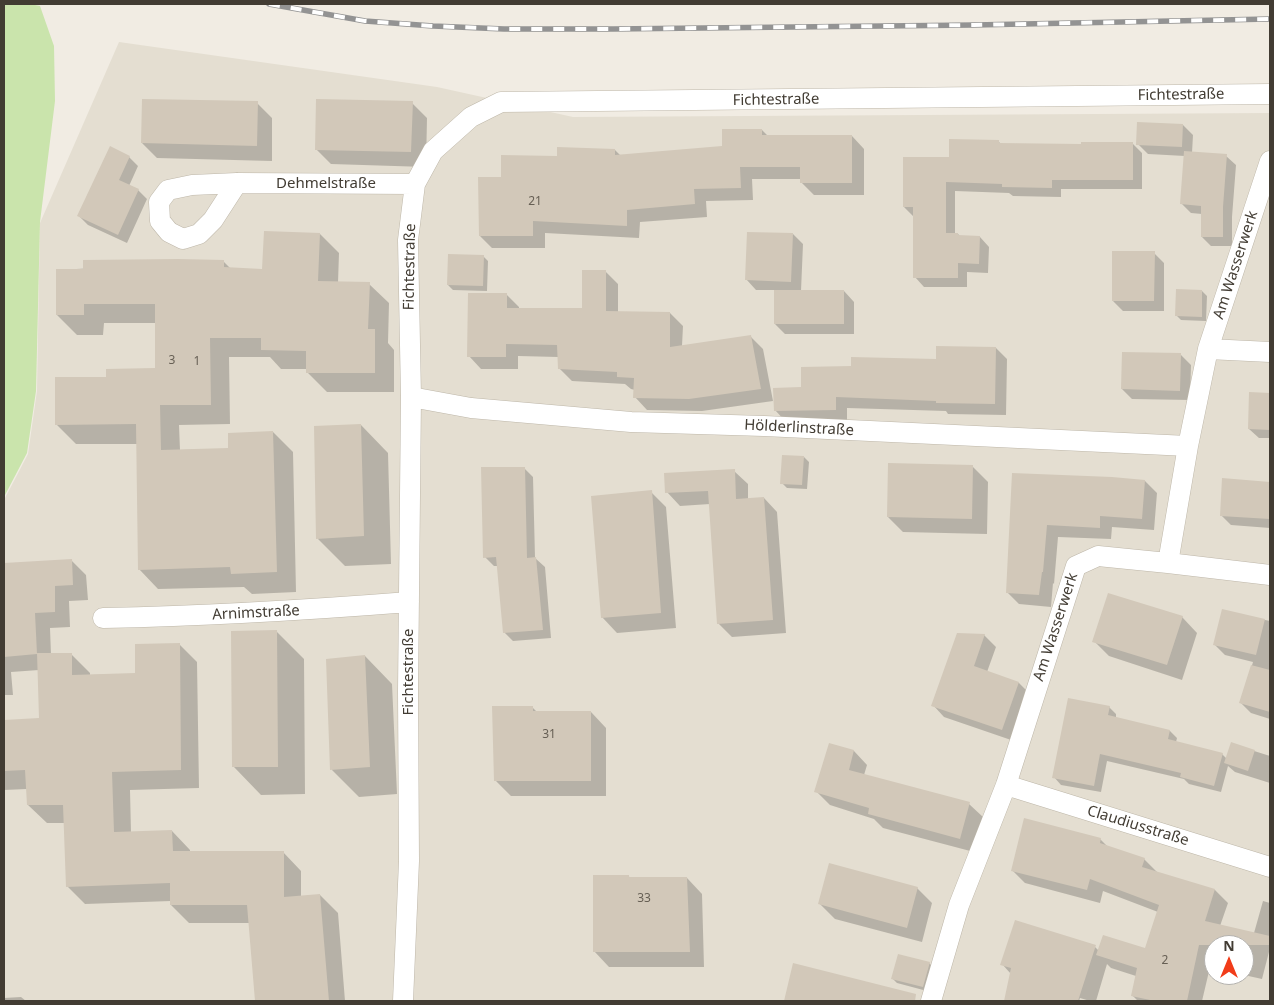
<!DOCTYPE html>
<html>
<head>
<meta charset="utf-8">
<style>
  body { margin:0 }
  #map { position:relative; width:1274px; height:1005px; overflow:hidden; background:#f1ece3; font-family:"Noto Sans",sans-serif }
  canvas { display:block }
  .frame { position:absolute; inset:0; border:5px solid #423c33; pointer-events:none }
  .north { position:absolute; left:1204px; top:935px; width:50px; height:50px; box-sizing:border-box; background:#fff; border:1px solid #b3b1ad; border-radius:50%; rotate:0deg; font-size:14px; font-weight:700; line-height:20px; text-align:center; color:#423c33 }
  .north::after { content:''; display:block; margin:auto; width:18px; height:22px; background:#f13c19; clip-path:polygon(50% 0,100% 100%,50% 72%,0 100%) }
</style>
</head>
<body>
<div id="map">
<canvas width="1274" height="1005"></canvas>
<div class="frame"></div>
<div class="north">N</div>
</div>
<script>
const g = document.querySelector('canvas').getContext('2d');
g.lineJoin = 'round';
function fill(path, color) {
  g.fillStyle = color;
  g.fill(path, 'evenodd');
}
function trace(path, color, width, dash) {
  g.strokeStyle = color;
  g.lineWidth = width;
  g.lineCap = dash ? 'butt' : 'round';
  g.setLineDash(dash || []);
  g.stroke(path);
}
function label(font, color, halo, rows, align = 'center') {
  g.font = font + ' "Noto Sans",sans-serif';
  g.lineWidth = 4.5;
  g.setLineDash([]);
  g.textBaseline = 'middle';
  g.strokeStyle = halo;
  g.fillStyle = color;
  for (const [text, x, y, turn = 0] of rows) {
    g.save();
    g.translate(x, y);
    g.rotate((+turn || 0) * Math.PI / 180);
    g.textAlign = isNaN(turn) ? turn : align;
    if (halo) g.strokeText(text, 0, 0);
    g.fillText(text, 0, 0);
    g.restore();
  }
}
const residential = new Path2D(`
  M119,42L437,87L573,117L1270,113V1001H4V500L28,454L37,391L40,223ZM1214,945H1244V975H1214Z`);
const green = new Path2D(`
  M4,4H30L40,6L54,46L55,101L40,222L36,391L27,453L4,497Z`);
const shadow = new Path2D(`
  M257,103L272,118V161L157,158L142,143Z
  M412,103L427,118L426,167L331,164L316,149Z
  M1183,125L1193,135L1192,153L1226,156L1236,165L1232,217V246H1211L1202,237V214L1191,213L1182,204L1185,156L1148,154L1138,144Z
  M762,130L768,136H852L864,149V195H814L801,182V179H752L753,200L706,201L707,217L640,222L639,238L545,233V248H492L480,236L502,179L558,157L615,150L621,156L723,147Z
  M999,142L1002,145L1133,144L1142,153V189H1061V197L1013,196L1009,193L955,191V234H958L960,236L980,237L989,247L988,273L967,272V287H924L915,277L913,216L904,207L950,159Z
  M129,157L138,166L129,186L138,190L147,199L127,243L88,225L79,216Z
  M320,234L339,253L338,283L369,284L389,303L388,343L394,350V392H327L307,372V369H281L270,357H229L230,424L179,425L180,450L229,449L273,432L293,452L296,592L252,594L244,587L158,589L139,569L137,444H76L57,425L108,378L156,370V323H104L103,335H77L57,315L58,270L223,261L231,269L264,270Z
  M793,234L803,244L801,291H844L854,302V334H785L775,324V290H756L746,279Z
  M1154,253L1164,263V311H1123L1113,301Z
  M483,256L488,261L487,291L453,290L448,285Z
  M605,271L618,284V312L670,313L683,326L682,346L751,337L763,349L773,401L702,411L647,410L635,397V390L631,389L625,384L572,381L559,368L558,357L518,356V369H481L469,356L506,294L519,307V309L583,310Z
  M1202,291L1207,296L1206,321L1181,320L1177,316Z
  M996,348L1007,359L1006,415L948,414L946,411L847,408V421L786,422L775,410L803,389L852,368L937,360Z
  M1181,355L1191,365L1190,400L1132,399L1122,389Z
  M1250,393L1270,394V438H1259L1249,429Z
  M361,425L388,453L391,564L345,566L318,539Z
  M804,457L809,462L807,489L787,488L782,483Z
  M972,466L988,482L987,534L903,532L888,517Z
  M524,468L533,477L535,558L545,567L551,638L513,641L504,632L498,566H494L485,557Z
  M734,471L748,484V500L764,498L777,512L786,633L732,637L718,623L710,504L680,506L667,492Z
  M1013,475L1145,481L1157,493L1154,530L1112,527L1111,539L1058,537L1054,584L1053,583L1051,607L1019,604L1007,592Z
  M1223,480L1270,483V528L1231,525L1221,515Z
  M651,492L666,507L676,628L617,633L602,617Z
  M71,560L86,575L88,600L69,601L70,627L50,628L51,655H72L90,673V675L136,674L179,644L197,662L199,788L130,790L131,833L172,831L190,850V852H283L301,871V897L320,895L338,913L345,1001H256L250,923H189L171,905V901L85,904L67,886L65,823H47L28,805L27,789L4,790V721L40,719L39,670L11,672L13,695H4V612H6Z
  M1223,611L1270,621V719L1251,713L1241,703L1253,662L1225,655L1215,645Z
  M1182,617L1197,633L1182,680L1109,656L1094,641Z
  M276,631L304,659L305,794L261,795L234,767Z
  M984,635L996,647L987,672L1019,683L1031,695L1014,741L944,717L933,705Z
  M365,656L392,684L397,794L359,797L332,770L327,660Z
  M1109,707L1116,714V718L1170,731L1177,738L1176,742L1222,754L1227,759L1232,744L1270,756V783L1235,772L1228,766L1221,792L1189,784L1184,779L1107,761L1101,792L1061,785L1054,777Z
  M533,708L537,712H591L606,728V796H511L496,781Z
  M830,744L854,751L867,765L864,775L969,804L983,817L974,852L883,828L874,819L830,805L816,791Z
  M1100,839L1108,847L1144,859L1158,873L1215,890L1228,903L1220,926L1254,933L1263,901L1270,903V948L1262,979L1244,975V945H1214V968L1210,967L1202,1001H1138L1132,995L1136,976L1111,968L1107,964L1096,1001H1090L1080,998L1079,1001H1005L1011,974L1002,964L1095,947L1099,951L1146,950L1158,912L1103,891L1100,903L1025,883L1012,870Z
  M628,876L631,878H687L702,894L704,967H609L594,951Z
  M917,888L932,903L922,942L835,919L820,904Z
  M929,963L934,968L927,991L897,983L892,978Z
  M794,965L884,987L898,1001H785Z
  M21,997L26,1001H4V998Z`);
const building = new Path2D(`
  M142,99L258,101L257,146L141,143Z
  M316,99L413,101L411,152L315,150Z
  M1137,122L1183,124L1182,147L1136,145Z
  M722,129H762V135H852V183H800V167H740L741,188L694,189L695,204L627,210V226L533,221V236H479L478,177H501V155L557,156V147L615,149V155L722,146Z
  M949,139L999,140V143L1081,144V142H1133V180H1052V188L1002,187V184L946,182V233H958V235L980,236L979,264L958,263V278H913V207H903V157H949Z
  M110,146L130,156L119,180L139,189L118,235L77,216Z
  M1184,151L1227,154L1223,207V237H1201V206L1180,204Z
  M264,231L320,233L318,281L370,282L368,329H375V373H306V351L261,350V338H210L211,405H160L161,450L228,448V433L273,431L277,572L231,574L230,567L138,570L136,424L55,425V377H106V369L155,368V304H84V315H56V269H83V260L178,259L224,260V267L262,269Z
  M747,232L793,233L791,282L745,280Z
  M1112,251H1155L1154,301H1112Z
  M448,254L484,255L483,286L447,285Z
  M582,270H606V311L670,312V347L751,335L761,389L689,399L633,398L634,378L617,377V372L558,369L557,345L506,344V357H467L468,293H507V308H582Z
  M1176,289L1202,290V317L1175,316Z
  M774,290H844V324H774Z
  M936,346L996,347L995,404L936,403V401L836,397V410L774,411L773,388L801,387V367L851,366V357L936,359Z
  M1122,352L1181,353L1180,391L1121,389Z
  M1249,392L1270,393V430L1248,429Z
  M361,424L364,536L316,539L314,426Z
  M782,455L804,456L802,485L780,484Z
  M888,463L973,465L972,519L887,517Z
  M481,467H525L527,558L536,557L543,630L503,633L496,557L483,558Z
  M735,469L736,499L764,497L773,620L717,624L708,491L665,493L664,473Z
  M1012,473L1112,477L1145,480L1142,519L1100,516V528L1047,525L1043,572H1042L1039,595L1006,593Z
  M1222,478L1270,482V519L1220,516Z
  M652,490L661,613L601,618L591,496Z
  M72,559L73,585L55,586V612L35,613L37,654L4,657V586H5L4,563Z
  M1108,593L1183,616L1167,665L1092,642Z
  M1222,609L1265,619L1256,655L1213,645Z
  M277,630L278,767H232L231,631Z
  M957,633L985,634L974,666L1019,682L1002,730L931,706Z
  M180,643L181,770L112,772L114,832L172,830L173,851H284V897L320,894L329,1001H255L247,905H170V883L66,887L63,805H27L25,770L4,771V720L39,718L37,653H72V675L135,673V644Z
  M365,655L370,767L330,770L326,659Z
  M1251,665L1270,670V712L1239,703Z
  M1068,698L1110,706L1108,715L1170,730L1168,739L1223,753L1214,786L1180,777L1181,773L1100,754L1094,786L1052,778Z
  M492,706H533V711H591V781H494Z
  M1231,742L1255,750L1248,771L1224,763Z
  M829,743L854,750L849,770L970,802L960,839L868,814L869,808L814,792Z
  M1024,818L1101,838L1100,843L1145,858L1142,867L1215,889L1205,921L1270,936V945H1199L1187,1001H1155L1131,996L1137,968L1096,955L1103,935L1145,948L1159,905L1090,879L1087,890L1011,871Z
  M829,863L918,887L907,928L818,904Z
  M593,875H629V877H687L690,952H593Z
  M1015,920L1096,945L1078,1001H1004L1011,968L1000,965Z
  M898,954L930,962L923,987L891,979Z
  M793,963L916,994L915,1001H784Z`);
const minor = new Path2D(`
  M237,183L213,220L199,234L183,239L169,232L160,221L159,202L168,190L192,185L237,183L415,184
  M1208,349L1270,352
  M411,397L471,408L631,422L764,426L1188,446
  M1168,563L1270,575
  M103,618C205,616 307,610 409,602
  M1006,785L1270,867
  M403,1001L409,861L408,691L411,397L408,240L415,184L433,151L471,117L501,102L1270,94
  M931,1001L959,905L1006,785L1076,566L1098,556L1168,563L1188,446L1208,349L1270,161`);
const rail = new Path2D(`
  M269,4L365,21L433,26L504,29H613L974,25L1270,19`);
const numberNames = [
  ["21",535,202],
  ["3",172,361],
  ["1",197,362],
  ["31",549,735],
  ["33",644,899],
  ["2",1165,961]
];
const streetNames = [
  ["Fichtestraße",1181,95,-1],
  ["Fichtestraße",776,100,-1],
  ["Dehmelstraße",326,184],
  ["Am Wasserwerk",1236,265,-72],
  ["Fichtestraße",410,267,-89],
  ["Hölderlinstraße",799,428,3],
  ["Arnimstraße",256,613,-3],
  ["Am Wasserwerk",1056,627,-72],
  ["Fichtestraße",409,672,-90],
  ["Claudiusstraße",1138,826,17]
];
fill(residential, '#e4ded1');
fill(green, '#cae4ac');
fill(shadow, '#0003');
fill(building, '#d2c8b9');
trace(minor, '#beb7a9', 21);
trace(minor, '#fff', 20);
trace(rail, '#939393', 5.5);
trace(rail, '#fff', 4, [11]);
label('12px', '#665f54', null, numberNames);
label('15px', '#423c33', '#fff', streetNames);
</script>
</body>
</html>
